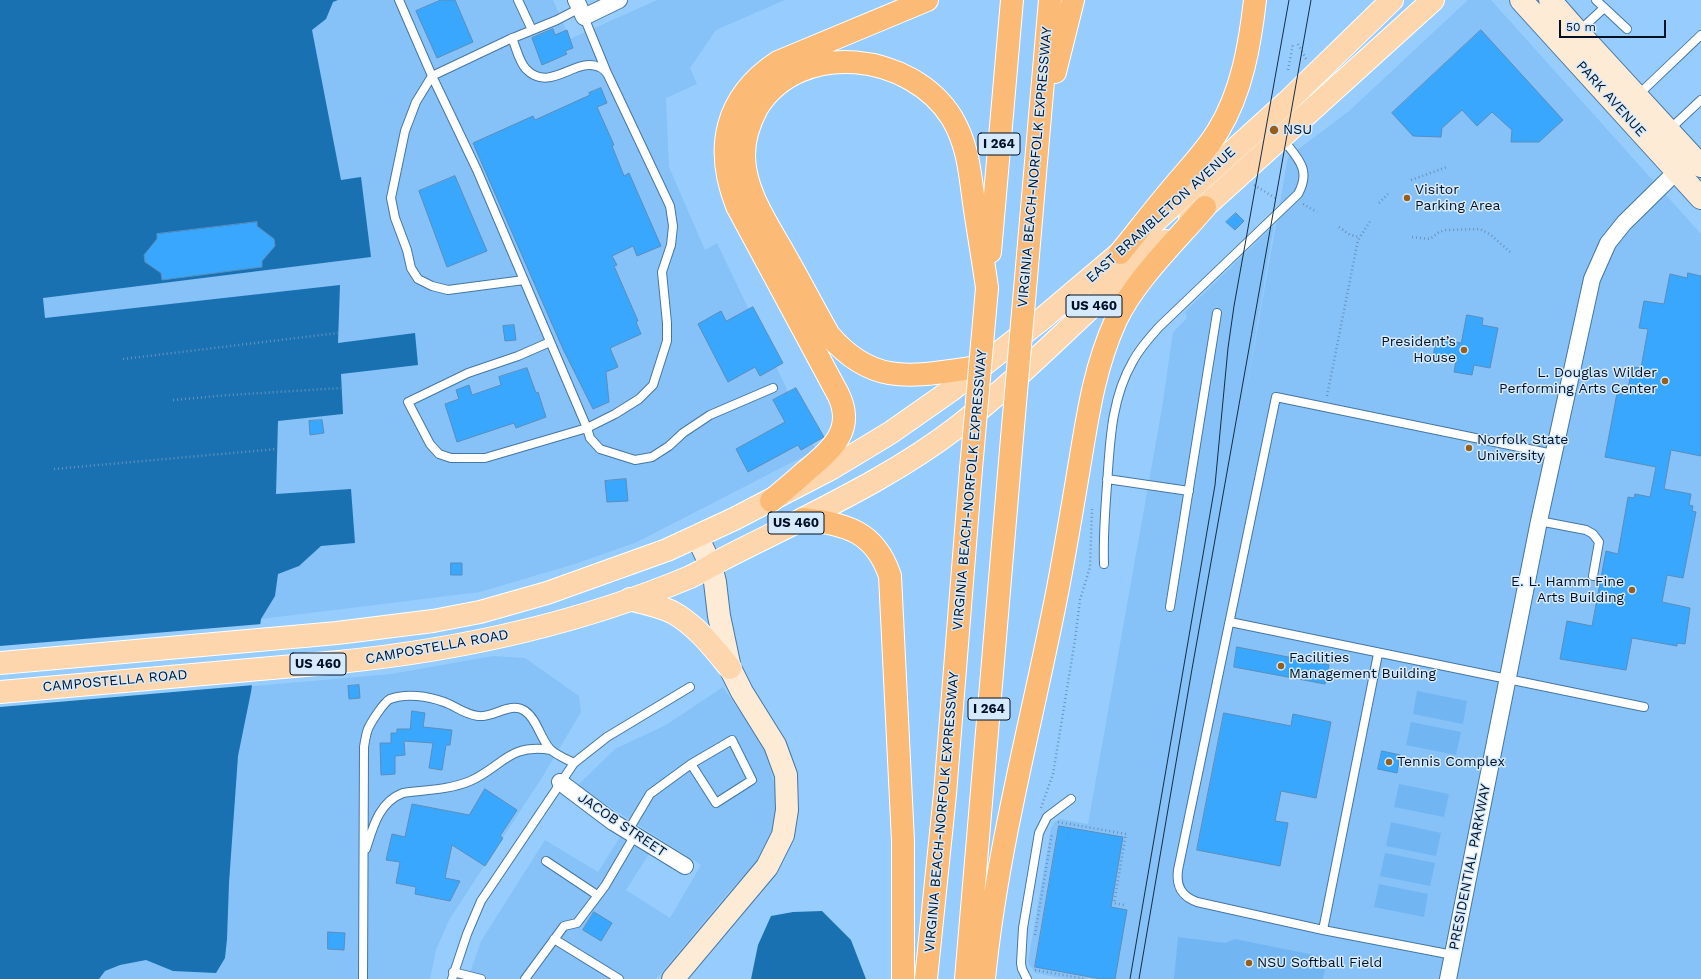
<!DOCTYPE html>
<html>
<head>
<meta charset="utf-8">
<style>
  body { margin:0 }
  #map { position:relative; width:1701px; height:979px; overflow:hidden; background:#97cdfe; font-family:"Work Sans",sans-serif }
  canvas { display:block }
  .scale { position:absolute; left:1559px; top:20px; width:107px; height:18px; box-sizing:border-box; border:2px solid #001123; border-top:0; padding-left:5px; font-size:12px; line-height:14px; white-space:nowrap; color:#001123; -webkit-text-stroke:3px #d5eafe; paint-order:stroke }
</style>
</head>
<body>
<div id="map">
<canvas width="1701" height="979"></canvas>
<div class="scale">50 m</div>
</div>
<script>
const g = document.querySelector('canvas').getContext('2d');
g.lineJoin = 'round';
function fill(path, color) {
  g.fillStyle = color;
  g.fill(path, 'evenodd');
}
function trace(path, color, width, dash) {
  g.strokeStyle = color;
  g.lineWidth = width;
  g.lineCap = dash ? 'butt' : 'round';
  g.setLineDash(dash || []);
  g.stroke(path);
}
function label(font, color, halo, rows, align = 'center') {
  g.font = font + ' "Work Sans",sans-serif';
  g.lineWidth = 3;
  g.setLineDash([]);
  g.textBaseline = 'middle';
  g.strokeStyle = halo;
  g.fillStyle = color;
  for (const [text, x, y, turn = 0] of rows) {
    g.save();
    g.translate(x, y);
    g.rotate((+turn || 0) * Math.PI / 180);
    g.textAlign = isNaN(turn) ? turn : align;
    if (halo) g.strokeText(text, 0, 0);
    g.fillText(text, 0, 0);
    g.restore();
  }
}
const built = new Path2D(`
  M56,0H553L570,39L657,0H785L716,30L690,68L697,84L666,98L669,167L705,250L717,243L816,450L637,542L578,563L480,592L261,619L45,318L42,298Z
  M1468,0H1491L1701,234V979H1065L1035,973L1028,962L1051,828L1055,822L1060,819L1088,824L1162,408L1173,332L1187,318L1185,312L1274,225L1242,415L1288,157L1349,111Z
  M493,656L525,658L579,696L581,712L543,776L449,920L436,950L430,979H14L39,705L391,674Z
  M723,687L764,747L776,790L778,820L771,847L727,894L656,979H468L481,941L545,840L598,872L620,837L649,854L626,890L670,918L701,865L577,786L615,749L666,725Z`);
const green = new Path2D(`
  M1417,691L1467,701L1463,724L1413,714Z
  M1411,722L1461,732L1456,755L1406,745Z
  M1399,784L1449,794L1444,817L1394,807Z
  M1391,822L1441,833L1436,856L1386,846Z
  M1385,853L1435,863L1430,886L1380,876Z
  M1379,884L1428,894L1424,917L1374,907Z
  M1178,937L1225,943L1235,939L1319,956L1325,969L1323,979H1174Z`);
const water = new Path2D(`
  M0,0H338L333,2L326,19L312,30L341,180L361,177L371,257L43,298L45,318L340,285L338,343L415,333L418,365L341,374L343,414L278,421L276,494L351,489L355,543L321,546L299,566L278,574L275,596L261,619L251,692L238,756L229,883L227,939L225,958L216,973L173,971L146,960L120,965L105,971L99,979H0Z
  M822,911L851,940L866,979H751L758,945L771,916L793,912Z`);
const pier = new Path2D(`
  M262,624L254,685L0,707V646Z`);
const building = new Path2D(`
  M441,0H455L473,42L437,58L416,11Z
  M553,29L555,35L567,30L573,48L565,51L567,54L542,65L532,38Z
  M1481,30L1563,120L1539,142H1511L1512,130L1492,112L1477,126L1462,110L1442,128L1441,137L1413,136L1392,113Z
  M601,88L607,103L597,107L614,145L612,146L624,176L629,173L661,246L637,256L633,246L612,256L617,265L614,266L638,321L636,322L641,334L610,348L618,367L606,372L609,402L593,409L563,349L473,143L533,116L535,120L590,95L589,93Z
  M455,176L487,251L447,267L419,191Z
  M1236,213L1244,221L1235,230L1226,222Z
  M257,222V226L274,239L275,246L262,261V267L162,280L161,273L145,262L144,255L157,239V234Z
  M1688,273L1701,276V456L1671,450L1664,489L1691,494L1689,505L1693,506L1692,511L1696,512L1683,578L1667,575L1662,602L1690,608L1685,644L1677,643V646L1632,638L1626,670L1560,659L1567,621L1592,626L1606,551L1618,554L1628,497L1634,498L1635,494L1650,497L1656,467L1605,457L1617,393L1627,395L1632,367L1641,368L1648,329L1639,328L1644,301L1664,304L1670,274L1687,278Z
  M753,307L783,363L760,376L755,367L728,382L698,324L721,311L726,321Z
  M1467,315L1483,318L1482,325L1498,328L1490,368L1474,365L1472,375L1454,372L1456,361L1433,357L1436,339L1461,343Z
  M514,325L516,340L505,341L503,326Z
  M527,368L536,393L538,392L546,417L516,428L514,423L457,442L445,404L459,399L456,390L469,385L472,395L501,385L499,377Z
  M796,388L824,437L801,450L798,445L748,472L736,449L785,422L773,400Z
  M322,420L324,433L310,435L309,421Z
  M626,479L628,501L607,502L605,481Z
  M451,563H462V575H451Z
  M1237,647L1329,665L1325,684L1234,667Z
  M359,685L360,698L349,699L348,686Z
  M412,711L425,713L423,727L452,730L450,745H446L442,770L429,768L433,743L404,741L405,755L395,756V774L381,775L380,743H391V733H397V729H410Z
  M1224,713L1291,726L1293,714L1331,722L1316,798L1281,791L1275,821L1288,823L1280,866L1197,850Z
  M1382,751L1400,755L1397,773L1378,769Z
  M485,789L517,810L500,836L503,838L485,866L452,845L445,878L460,881L450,901L415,894L416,887L396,883L400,862L386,860L392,834L405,837L412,804L469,815Z
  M1059,826L1123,837L1111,907L1127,910L1115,979H1101L1035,967Z
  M594,912L612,923L601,941L583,930Z
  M328,932L345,933L344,950L328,949Z`);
const path = new Path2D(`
  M1298,44L1306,59
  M1288,70L1293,44
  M1411,180L1447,167
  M1254,185L1277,199
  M1379,203L1388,194
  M1303,204L1317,212
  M1339,227L1350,235L1359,237
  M1412,237L1430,239L1439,232L1445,230L1480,229L1491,235L1510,252
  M123,359L338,333
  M1327,396L1358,240L1371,220
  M173,400L229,395L341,388
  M54,469L277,449
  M1041,808L1053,774L1075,640L1080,600L1090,567L1092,509
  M1058,822L1126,834L1114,903L1124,905
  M1035,935L1052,833
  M1035,970L1086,979`);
const lane = new Path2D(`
  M399,0L432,76L508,40L557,20L580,8
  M518,0L532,30
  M1596,0L1627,29
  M584,17L607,73
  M1578,32L1604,8
  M512,38C516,47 519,62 526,69C550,94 576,56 599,67C603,68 606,72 608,75L670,206L673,226L671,245L662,272L667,323V341L653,385L639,399L615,414L587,428L590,438L600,449L635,460L652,457L669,446L683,433L710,415L773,388
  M432,76L477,170L587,428L485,458H451L439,454L430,444L408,402L468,373L518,356L550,342
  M432,76L416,102L405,131L391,198L395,218L407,250L411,268L418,279L432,286L448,290L524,280
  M1638,95L1701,35
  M1670,129L1701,100
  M1107,479L1189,491
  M1539,521L1586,530L1593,534L1599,542L1593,576
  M1104,564C1103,537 1105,511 1107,485C1110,442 1111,399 1133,361C1140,348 1149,338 1159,327L1298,194C1312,169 1297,158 1282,138
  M1170,607L1217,313
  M1230,622L1644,707
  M628,831L650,794L691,764L732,740L752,780L716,803L691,764
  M366,849C373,827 379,802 403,793C425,790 449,790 470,781C502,767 509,743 551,750
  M546,861L597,895
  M1323,930L1378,654
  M554,939L619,979
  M1453,955L1323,930L1197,902C1181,896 1176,886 1178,870L1276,397L1553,454
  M453,972L481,979
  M363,979L364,747C365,741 366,734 368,729C371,722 384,702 390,699C406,693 428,696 444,702C456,706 463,714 478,716C494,718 510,701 525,711C537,719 540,738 550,749C556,755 566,759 574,763
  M452,979L467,934L481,901L574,763L607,737L690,687
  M525,979L564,926L577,923L605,886L635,835
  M1027,979L1022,969L1021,963L1023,928L1039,833L1047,817L1071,799`);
const street = new Path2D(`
  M576,0L584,17L619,0
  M560,782L613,822L685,866
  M1448,979L1539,521L1592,279L1608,243L1624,223L1684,164`);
const secondary = new Path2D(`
  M1521,0L1701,198
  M1550,0L1578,32L1701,166
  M673,979L767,867L783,835L787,810L786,775L775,745L742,692L730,668L719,616L715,582L711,566L697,536`);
const primary = new Path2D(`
  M1190,220L1433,0
  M630,599C643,603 659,606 672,612C696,625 713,647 730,668
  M0,663L337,633L433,621L480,612L547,593L667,550L734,519L832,468L890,433L950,391L1042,319L1120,253L1287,102L1392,0
  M0,692L339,662C459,650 578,624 690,577C701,572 712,565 723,559C746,547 769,536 791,525C848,496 905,467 956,428C1030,371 1093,301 1165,241`);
const highway = new Path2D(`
  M1055,72L1073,0
  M990,252L1012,0
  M1120,253C1138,231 1156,207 1175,185C1190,167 1206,151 1218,131C1242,92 1250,44 1255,0
  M1028,255L1050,0
  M979,367C917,375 875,389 829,335C814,309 801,283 786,257C769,226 744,192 744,155C744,139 749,123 757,108C800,38 912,53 952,118C968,145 970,173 974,203C978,231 983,259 987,288
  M771,501C783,491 795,481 806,471C831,450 856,430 838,394L737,206C714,148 725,97 778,62L927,0
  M803,519C846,524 875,531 890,576L903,841V979
  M926,979L945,794L971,469
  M966,979L1012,438
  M984,979C997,846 1033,718 1058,588C1066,546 1073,504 1080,462C1088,413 1095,366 1116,320C1135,280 1176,241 1205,207`);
const tram = new Path2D(`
  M1130,979L1215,485L1228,348L1234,306L1289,0
  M1139,979L1192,669L1311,0`);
const highwayBridge = new Path2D(`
  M1012,438L1028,255
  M971,469L987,288`);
const markers = [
  [1274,130,5,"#965f19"],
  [1407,198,4,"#965f19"],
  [1464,350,4,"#965f19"],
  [1665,381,4,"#965f19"],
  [1469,448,4,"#965f19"],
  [1632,590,4,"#965f19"],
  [1281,666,4,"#965f19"],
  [1389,762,4,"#965f19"],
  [1249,963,4,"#965f19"]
];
const shields = [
  [999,144,42],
  [1094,306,56],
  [796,523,56],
  [318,664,56],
  [989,709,42]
];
const shieldNames = [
  ["I 264",999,144],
  ["US 460",1094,306],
  ["US 460",796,523],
  ["US 460",318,664],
  ["I 264",989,709]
];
const streetNames = [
  ["PARK AVENUE",1611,99,48],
  ["VIRGINIA BEACH-NORFOLK EXPRESSWAY",1035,167,-85],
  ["EAST BRAMBLETON AVENUE",1161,215,-42],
  ["VIRGINIA BEACH-NORFOLK EXPRESSWAY",970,490,-85],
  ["CAMPOSTELLA ROAD",437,647,-10],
  ["CAMPOSTELLA ROAD",115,681,-5],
  ["VIRGINIA BEACH-NORFOLK EXPRESSWAY",942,812,-85],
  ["JACOB STREET",622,825,34],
  ["PRESIDENTIAL PARKWAY",1470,867,-79]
];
const poiNames = [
  ["NSU",1283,130],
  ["Visitor",1415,190],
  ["Parking Area",1415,206],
  ["President’s",1456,342,"right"],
  ["House",1456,358,"right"],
  ["L. Douglas Wilder",1657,373,"right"],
  ["Performing Arts Center",1657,389,"right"],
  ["Norfolk State",1477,440],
  ["University",1477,456],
  ["E. L. Hamm Fine",1624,582,"right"],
  ["Arts Building",1624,598,"right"],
  ["Facilities",1289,658],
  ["Management Building",1289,674],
  ["Tennis Complex",1397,762],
  ["NSU Softball Field",1257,963]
];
fill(built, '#86c1f7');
fill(green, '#71b6f2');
fill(water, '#1a71b2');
fill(pier, '#97cdfe');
fill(building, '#38a7fd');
trace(building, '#5b8ebc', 1);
trace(lane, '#4477a4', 10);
trace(street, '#4477a4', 18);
trace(secondary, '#4477a4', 24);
trace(primary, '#fff', 24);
trace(highway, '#fff', 24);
trace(path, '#6893ba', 2.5, [1, 3]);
trace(lane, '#fff', 8);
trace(street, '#fff', 16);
trace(secondary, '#feebd6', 22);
trace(primary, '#fdd6ad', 22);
trace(highway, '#fbbb77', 22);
trace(tram, '#162d43', 1);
trace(highwayBridge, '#fff', 24, []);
trace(highwayBridge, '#fbbb77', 22);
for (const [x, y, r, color] of markers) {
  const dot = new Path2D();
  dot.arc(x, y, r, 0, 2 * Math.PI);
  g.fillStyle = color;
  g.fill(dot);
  trace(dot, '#d5eafe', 1.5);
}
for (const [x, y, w] of shields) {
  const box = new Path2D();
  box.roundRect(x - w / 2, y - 11, w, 22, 3);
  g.fillStyle = '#d5eafe';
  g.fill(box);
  trace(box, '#001123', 1);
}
label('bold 13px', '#001123', null, shieldNames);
label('14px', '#001123', '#d5eafe', streetNames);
label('14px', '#001123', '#d5eafe', poiNames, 'left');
</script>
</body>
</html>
